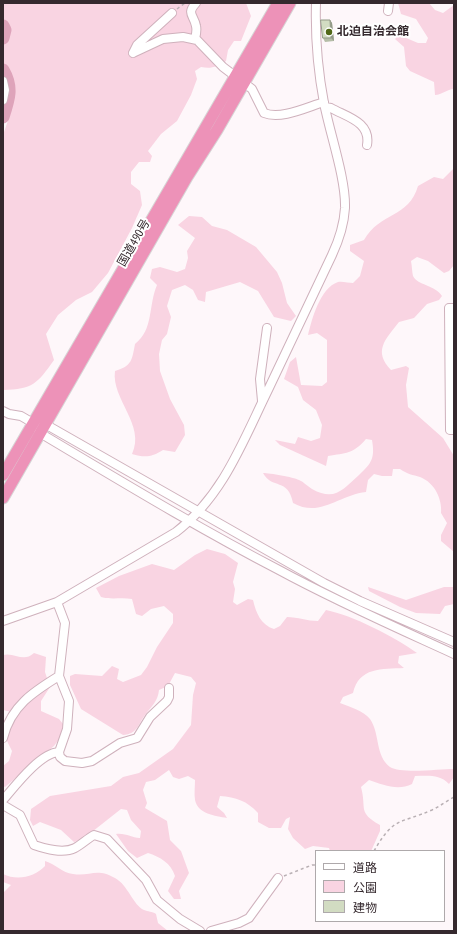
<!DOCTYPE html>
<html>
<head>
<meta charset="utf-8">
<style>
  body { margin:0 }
  #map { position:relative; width:457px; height:934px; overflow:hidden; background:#fef7fa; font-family:"PT Sans Narrow","Noto Sans JP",sans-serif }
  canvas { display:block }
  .frame { position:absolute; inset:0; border:4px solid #35292e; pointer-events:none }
  .legend { position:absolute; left:315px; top:850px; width:130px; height:72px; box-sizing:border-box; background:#fff; border:1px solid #aea9ab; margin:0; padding:5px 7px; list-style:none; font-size:12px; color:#35292e }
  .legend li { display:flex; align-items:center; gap:8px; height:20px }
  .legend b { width:20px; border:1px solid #aea9ab }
</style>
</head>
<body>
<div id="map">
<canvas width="457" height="934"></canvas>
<div class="frame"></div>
<ul class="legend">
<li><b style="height:5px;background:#fff"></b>道路</li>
<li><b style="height:11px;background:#f9d4e2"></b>公園</li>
<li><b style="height:11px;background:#d2dcc2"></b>建物</li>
</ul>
</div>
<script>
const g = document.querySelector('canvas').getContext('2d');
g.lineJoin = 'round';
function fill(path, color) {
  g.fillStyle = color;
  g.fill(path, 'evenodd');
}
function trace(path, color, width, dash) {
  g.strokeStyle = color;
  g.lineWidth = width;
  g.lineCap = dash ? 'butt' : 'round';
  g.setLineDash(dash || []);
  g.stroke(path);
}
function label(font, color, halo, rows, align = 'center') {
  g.font = font + ' "PT Sans Narrow","Noto Sans JP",sans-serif';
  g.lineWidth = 4;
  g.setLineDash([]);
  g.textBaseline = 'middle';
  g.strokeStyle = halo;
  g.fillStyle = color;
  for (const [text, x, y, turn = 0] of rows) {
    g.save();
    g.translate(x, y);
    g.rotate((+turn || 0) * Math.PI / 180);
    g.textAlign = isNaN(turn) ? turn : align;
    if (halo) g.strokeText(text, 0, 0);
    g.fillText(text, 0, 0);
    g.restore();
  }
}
const green = new Path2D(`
  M3,3H246L251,16L241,41H234L228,50L226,61C217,67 211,69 201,67L195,71L197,79L191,95L177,121L161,134L148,151L152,156L150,162H139L131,172V184L140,191L142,205L132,228L108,273L92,292L76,300L58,315L46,334L54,360C37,384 33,389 3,390V135C10,116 22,82 3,68Z
  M398,3H429L435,10L443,13L454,5V89C447,89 442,95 435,95L434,82L410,71L406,66L404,47L395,39L399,35L418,43H426L428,38L416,19L401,14Z
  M454,168V265L449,271L444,273L428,261L417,257L411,261C412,266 412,272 413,276C417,285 435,285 442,296L439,300L427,304L414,318L399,322C385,340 373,351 391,370L406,366L409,368L406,385L408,407L443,438L454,456V552L441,541V535L447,523L441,513C442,499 435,483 420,477C413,475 407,474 400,469H393L392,476H382L374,474L368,480L366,492C339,495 320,518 293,503C288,477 272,490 263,473C270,473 293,477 299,480C304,482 307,486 312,489C335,502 343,489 359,475C372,463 375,458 372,440L366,439C353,454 346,453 328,456L326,466L280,445L275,440L295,444L298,437L311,441L320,438L322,425L316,410L303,400L298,387L284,379L290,362L296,357L301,385L322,386L327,382V340L317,333L308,335C312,319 320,288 338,282C342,281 349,283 353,283L360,276L364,261L350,251V245L364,240C380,212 409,218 418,186L434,177L443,179Z
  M189,216L202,217L212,226L227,230L256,247L277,272L282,283L287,303L296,316L291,321L274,317L258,291L240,282L206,292L205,302L198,300L193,290L185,285L172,290L167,306L171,317L167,334L162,340L159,354L160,371L170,399L184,425L185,435L175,452L163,450C152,457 145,458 132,454C146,425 111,399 115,371C132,366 132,360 135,344C154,329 148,306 157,285L150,278L152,269L160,267L177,272L185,269L188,258L187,251L195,238L178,225Z
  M207,549L225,554L238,563L233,582L235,589L233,602L237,605L248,599L253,600C256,613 261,625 274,629L280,626L287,617C298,617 307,621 318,621L326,610C352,615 395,637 417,653L399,656L398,663L404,668C382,669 359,667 353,693L343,697L340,703C350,707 364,711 370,719C380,733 375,756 390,767C401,774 440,769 454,769V777L449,784C439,774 429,776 415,776L412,784C398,791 383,785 369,780L361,787C367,809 357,812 380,825V831L372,849L371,851H330L329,848L313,846L305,849L293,838L288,829L290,817L286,819L281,828H269L258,822V813C247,801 236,797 220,796L217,807L224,813L227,818C215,816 198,814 195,800C194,794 195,786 195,780L188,776L179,779L173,777L169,770L155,780L146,782L143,790L147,803L145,808L167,821L170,840L181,851L189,873L179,891L181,899H174L168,891L175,876C171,863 160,857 148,853L137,858L128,851L116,834C127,833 131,838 140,838L141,831L131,820L127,810L121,809L83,839L74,842L61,830L40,822L33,826L30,820L31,809L50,796L111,786L123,777L139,773L173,749L191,725L193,695L196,683L191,677L175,673L168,686L159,690C158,701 152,706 145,715C138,724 138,734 123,735L81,709L70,685V676L75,674L102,676L112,666L119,669L117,679L123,682L141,675L147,667L157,647L173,623V614L164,606L151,609L142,616L136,614L132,599C121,597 112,600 101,597L96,588L119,576L152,564L174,570L195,555Z
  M368,587L406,600L444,587H454V604L445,606L440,614L416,613L400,607L369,591Z
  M34,653L46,657L45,672L50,687L41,701V711L59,719L63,724L60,738L54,746L5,787L3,786V766L9,761L12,751L7,741L11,712L3,710V655C15,652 23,663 34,653Z
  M45,861C56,864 62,873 73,874C90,877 96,867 115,878C128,885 133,905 144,910C148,912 152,911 156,914L158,923L168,931H3V893L11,885L3,882V874C17,881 35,877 45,866Z`);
const river = new Path2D(`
  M3,26L5,30L3,38
  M3,70C13,87 9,99 3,117`);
const path = new Path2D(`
  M177,9L185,3
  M374,851C394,816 400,824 432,810C440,806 447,801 454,797
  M284,876L312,865H316`);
const minor = new Path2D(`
  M388,11L389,3
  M195,39C196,35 197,30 196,26C194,15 186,14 196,3
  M133,53L163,39L183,37L197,40L223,67L252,89L264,113C281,120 307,107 324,102
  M133,53L137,45L172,13
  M3,81L5,90L3,100
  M325,107L331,108C347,117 371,122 367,145
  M454,308H449L450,430H454
  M262,401L260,379L267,328
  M3,411L9,414L21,416L33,423L45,424L324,583L360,601L454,642
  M38,430L40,433C119,480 198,528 279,570C336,601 395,627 454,654
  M57,602L65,623L59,676L69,701L67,729L59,752L60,757L65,761L82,763L92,761L120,743L137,738L150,717L167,701L169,697V688
  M3,621L57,602L176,532C223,496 243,441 268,390C289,345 311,300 332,255C339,240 344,225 345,208C346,179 330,134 324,103C318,71 315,36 316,3
  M3,738C11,706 33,692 59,676
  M3,800C15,786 40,753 59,752
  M3,805L20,815L34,845C46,849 63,854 75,848C82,844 87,839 94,835L107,839L146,880L157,900L180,919L200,931
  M211,931L239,923L249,918L278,878`);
const highway = new Path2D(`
  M3,475L278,3
  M3,498L187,177L217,130L290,3`);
const wall = new Path2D(`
  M330,20L332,23L334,41L325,42L323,38Z`);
const shadedWall = new Path2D(`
  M330,20L332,23L334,41L331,38Z`);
const building = new Path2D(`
  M321,20H330L331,38H323Z`);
const markers = [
  [329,32,4,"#516818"]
];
const poiNames = [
  ["北迫自治会館",337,32]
];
const streetNames = [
  ["国道490号",134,243,-60]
];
fill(green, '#f9d4e2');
trace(river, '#dea3ba', 13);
trace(minor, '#cfb1bc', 10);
trace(highway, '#d7d4d5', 13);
trace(path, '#b9b0b4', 1.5, [3, 3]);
trace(minor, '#fff', 8);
trace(highway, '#ed92b8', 11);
fill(wall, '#b5bda7');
fill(shadedWall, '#939a88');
fill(building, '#d2dcc2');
trace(building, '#939a88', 1);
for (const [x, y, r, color] of markers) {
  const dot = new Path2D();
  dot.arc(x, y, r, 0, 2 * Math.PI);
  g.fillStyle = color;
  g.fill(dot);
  trace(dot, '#fff', 1.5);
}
label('bold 12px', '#35292e', '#fff', poiNames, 'left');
label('12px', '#35292e', '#fff', streetNames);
</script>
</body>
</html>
